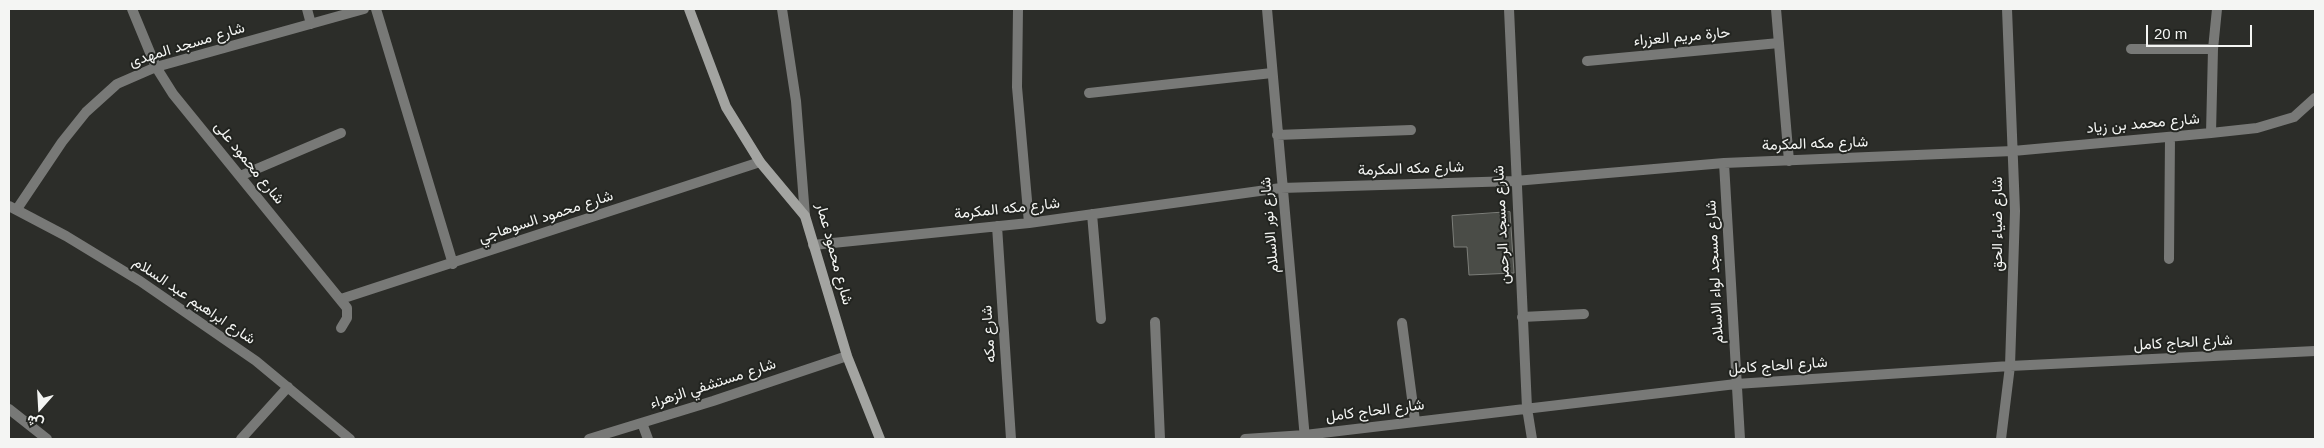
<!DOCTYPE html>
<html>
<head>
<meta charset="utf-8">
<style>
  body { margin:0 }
  #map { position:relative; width:2324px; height:448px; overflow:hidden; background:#2c2d29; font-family:Arial,Vazirmatn,sans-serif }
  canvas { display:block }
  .frame { position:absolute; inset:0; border:10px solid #f4f5f3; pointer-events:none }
  .north { position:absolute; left:15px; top:383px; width:50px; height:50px; -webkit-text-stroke:4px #222420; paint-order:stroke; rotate:199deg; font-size:14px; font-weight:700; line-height:20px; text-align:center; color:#f4f5f3 }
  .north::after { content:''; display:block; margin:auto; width:18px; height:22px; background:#f4f5f3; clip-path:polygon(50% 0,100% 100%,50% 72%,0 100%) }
  .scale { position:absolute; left:2146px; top:25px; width:106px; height:22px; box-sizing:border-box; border:2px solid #f4f5f3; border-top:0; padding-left:6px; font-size:15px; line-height:18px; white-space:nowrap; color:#f4f5f3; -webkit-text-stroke:4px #222420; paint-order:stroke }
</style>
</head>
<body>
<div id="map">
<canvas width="2324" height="448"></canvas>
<div class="frame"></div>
<div class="north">ش</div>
<div class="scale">20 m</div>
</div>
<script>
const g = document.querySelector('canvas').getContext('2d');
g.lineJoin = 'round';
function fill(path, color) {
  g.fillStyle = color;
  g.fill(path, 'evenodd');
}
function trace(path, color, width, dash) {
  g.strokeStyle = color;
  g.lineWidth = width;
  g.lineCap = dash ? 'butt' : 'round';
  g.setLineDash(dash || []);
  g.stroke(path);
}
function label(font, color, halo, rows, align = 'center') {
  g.font = font + ' Arial,Vazirmatn,sans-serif';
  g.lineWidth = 4;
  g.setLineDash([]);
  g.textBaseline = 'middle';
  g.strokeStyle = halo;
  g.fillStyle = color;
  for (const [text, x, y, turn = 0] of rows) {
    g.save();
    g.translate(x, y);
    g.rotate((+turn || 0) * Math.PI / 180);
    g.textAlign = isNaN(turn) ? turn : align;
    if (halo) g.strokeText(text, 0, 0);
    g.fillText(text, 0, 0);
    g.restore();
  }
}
const building = new Path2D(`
  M1510,212L1514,273L1469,275L1467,247H1454L1452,216Z`);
const street = new Path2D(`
  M132,9L156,67L173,94L347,308V318L341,328
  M307,9L311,24
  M376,9L453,264
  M782,9L796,101L805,216
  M1018,9L1017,87L1029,223
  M1267,9L1305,439
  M1509,9L1527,408L1532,439
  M1776,9L1789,161
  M2131,49H2213
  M1587,61L1779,43
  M1089,93L1272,73
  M2211,133L2213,49L2217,9
  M1277,135L1411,130
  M1724,163L1740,439
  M240,176L341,133
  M9,206L66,236L140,281L256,361L350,439
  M17,209L62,142L86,112L117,84L156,67L364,9
  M1092,214L1101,319
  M997,226L1011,439
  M813,245L1029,223L1281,188L1515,181L1724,163L2013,151L2211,133L2257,128L2294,117L2315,98
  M2169,259L2170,137
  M341,299L760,162
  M1522,317L1584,314
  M1155,322L1160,439
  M1402,323L1415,421
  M9,409L47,439
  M642,423L648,439
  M241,439L288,387
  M589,439L713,401L847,356
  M1245,439L1305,435L1736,384L2010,366L2315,351
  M2001,439L2010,366L2015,211L2007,9`);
const secondary = new Path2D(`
  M689,9L726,107L760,162L805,216L847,356L880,439`);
const streetNames = [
  ["حارة مريم العزراء",1682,37,-5],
  ["شارع مسجد المهدى",187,45,-17],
  ["شارع محمد بن زياد",2143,124,-5],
  ["شارع مكه المكرمة",1815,144,-2],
  ["شارع محمود على",249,163,51],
  ["شارع مكه المكرمة",1411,169,-2],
  ["شارع مكه المكرمة",1007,209,-6],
  ["شارع محمود السوهاجي",546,217,-18],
  ["شارع ضياء الحق",1998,224,-90],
  ["شارع نور الاسلام",1270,225,-95],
  ["شارع مسجد الرحمن",1502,225,-93],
  ["شارع محمود عمار",834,254,75],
  ["شارع مسجد لواء الاسلام",1715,272,-93],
  ["شارع ابراهيم عبد السلام",194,301,34],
  ["شارع مكه",989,334,-94],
  ["شارع الحاج كامل",2183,343,-3],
  ["شارع الحاج كامل",1778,366,-4],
  ["شارع مستشفي الزهراء",713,384,-18],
  ["شارع الحاج كامل",1375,411,-7]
];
fill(building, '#4a4c47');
trace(building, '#7d7f7a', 1);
trace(street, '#787977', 10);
trace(secondary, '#a3a4a1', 10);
label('15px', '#f4f5f3', '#222420', streetNames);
</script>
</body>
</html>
